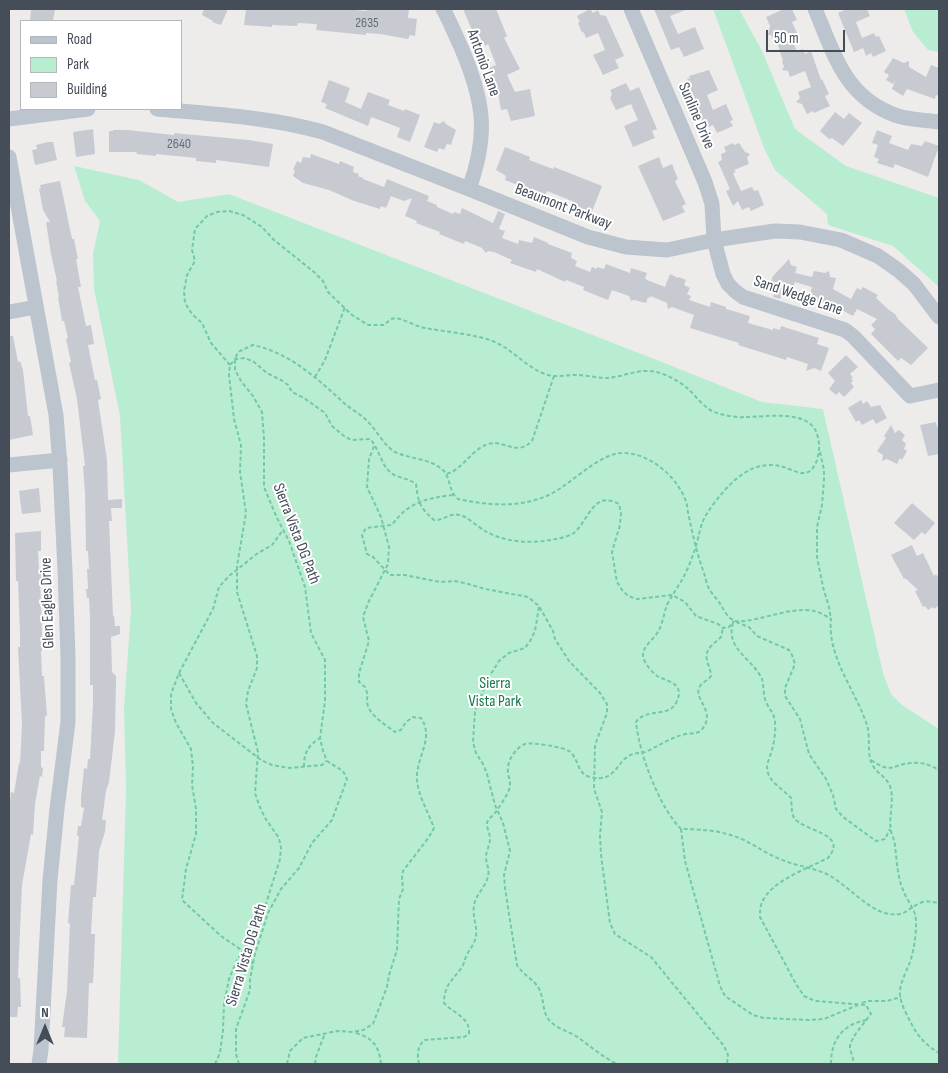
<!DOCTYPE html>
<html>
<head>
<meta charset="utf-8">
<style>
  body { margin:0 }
  #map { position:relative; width:948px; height:1073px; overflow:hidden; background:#eeeceb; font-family:"Sofia Sans Condensed",sans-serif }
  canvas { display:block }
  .frame { position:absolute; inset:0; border:10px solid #444d58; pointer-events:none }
  .legend { position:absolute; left:20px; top:20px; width:162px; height:90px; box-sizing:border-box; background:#fff; border:1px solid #b4b8bc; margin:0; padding:6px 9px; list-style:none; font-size:15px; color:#444d58 }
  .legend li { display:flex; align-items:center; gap:10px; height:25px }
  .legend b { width:25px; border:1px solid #b4b8bc }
  .north { position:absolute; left:20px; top:1003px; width:50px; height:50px; -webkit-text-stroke:4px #fff; paint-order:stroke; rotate:0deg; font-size:14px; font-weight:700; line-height:20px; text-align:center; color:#444d58 }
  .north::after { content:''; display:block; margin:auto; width:18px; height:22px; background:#444d58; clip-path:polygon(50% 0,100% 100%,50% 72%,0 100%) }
  .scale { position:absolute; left:766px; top:30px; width:79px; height:22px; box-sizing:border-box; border:2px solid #444d58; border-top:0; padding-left:6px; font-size:15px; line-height:18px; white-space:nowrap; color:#444d58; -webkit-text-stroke:4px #fff; paint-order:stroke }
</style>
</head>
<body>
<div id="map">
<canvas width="948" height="1073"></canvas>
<div class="frame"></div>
<ul class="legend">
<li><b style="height:6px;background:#bcc4ce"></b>Road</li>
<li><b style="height:14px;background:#b9edd2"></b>Park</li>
<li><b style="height:14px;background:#c8cad1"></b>Building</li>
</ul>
<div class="north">N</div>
<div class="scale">50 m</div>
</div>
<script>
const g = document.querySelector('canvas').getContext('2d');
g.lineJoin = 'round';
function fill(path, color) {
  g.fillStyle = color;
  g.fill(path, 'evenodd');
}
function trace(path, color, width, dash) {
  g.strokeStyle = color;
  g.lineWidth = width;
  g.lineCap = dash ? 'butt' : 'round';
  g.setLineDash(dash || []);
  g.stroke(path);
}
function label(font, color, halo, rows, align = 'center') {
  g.font = font + ' "Sofia Sans Condensed",sans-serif';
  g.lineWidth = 4;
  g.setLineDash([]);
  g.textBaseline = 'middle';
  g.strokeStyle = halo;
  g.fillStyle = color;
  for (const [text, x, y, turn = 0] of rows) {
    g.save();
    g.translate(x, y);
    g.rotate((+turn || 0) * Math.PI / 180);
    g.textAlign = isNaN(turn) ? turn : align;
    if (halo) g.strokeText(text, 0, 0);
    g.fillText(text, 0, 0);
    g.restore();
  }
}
const green = new Path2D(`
  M713,9H739L762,51L795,129L846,166L939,198V287L893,246L828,225L827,214L775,170L764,148Z
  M904,9H939V52L928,50L913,32Z
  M74,166L139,180L178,202L229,194L657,360L762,402L823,409L883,673L891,694L902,705L939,729V1064H118L126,789L124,708L131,611L120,416L94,289L93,254L100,221L85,201Z`);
const building = new Path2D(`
  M31,9H55L53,21H30Z
  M204,9H228L221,25L212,22L213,21L202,15Z
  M246,9H343L366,11L367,9H409L408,18L417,19L415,36L410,35L408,39L380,34L366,33V35L316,30L317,24L298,23L297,26L272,25V27L244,25Z
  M463,9H496L507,36L504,38L520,69L507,75L515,92L530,89L535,116L511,121L507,109L501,110L498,93L488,68L496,65L488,44L485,46L479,36L475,37Z
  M590,9L593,13L598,10L600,15L606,16L624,56L615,60L619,68L603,75L593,55L605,50L598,33L586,38L584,33L581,31L578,22H580L577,16Z
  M654,9H688L670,16L678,34L695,27L704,49L684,57L679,47L671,50Z
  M784,9H792L797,20L792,22L797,33L791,36L797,52L803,49L805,54L811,51L821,80L822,79L829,94L825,96L830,106L814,113L813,111L807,114L802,104L796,102L800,98L798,92L811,87L805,71L790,77L788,71L782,70L784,67L782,61H783L777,42L775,43L771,35H768L770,26L766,17Z
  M847,9H867L870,16L856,22L862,38L874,33L876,37L879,36L886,51L873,57L871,53L866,56L863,48L854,52L838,13Z
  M893,58L904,63L909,61V67L926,77L931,65L939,68V96L936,95L935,99L907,89L903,96L892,89L895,81L893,84L886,80L889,75L884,72Z
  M709,70L718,90L707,95L713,110L726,104L733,120L730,121L733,126L717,133L713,125L704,129L687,87L690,85L687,79L690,78L689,76Z
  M329,80L350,88L345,102L361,109L368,92L390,100L388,105L404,111L405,109L420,115L410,142L397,137L400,128L382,121L371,117L368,126L325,108L327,104L321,102Z
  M626,83L630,91L639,87L657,129L652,131L655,138L633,147L624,126L638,120L631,104L616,110L610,98L612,94L610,90Z
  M835,112L844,119L849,113L862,123L843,146L832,138L829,139L820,131Z
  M444,121L446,124L456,130L451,145L447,144L444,150L439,148L437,152L424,147L434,122L439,124Z
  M93,129L95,154L76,157L73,132Z
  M113,130H128L174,135V133L249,140L273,144L269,167L216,160V163L196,161V158L156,154V156L136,154L137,152H109V131H113Z
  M877,130L892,136L889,143L908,150L911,144L922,146L925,141L939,146L928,177L895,164L893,168L877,163L879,159L874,157L878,145L872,143Z
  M48,142H53L57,160L35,165L32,150L37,149L36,145Z
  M733,143L734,145L739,143L745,152L750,154L747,158L749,164L734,170L736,172L733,173L741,191L752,187L754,191L758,190L764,205L751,211L749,207L742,210L738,201L733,206L726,191L730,189L718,162L722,160L721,154L726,152L724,147Z
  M505,147L530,157L529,160L553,169L554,167L602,186L591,214L577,208L578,205L572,203V201L547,191L545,196L505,180L506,176L496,170Z
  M311,154L339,164L340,161L354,167L353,172L359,174L358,176L363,178V179L384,187L387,179L429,196L427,201L437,205V207L453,214L454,212L460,214L462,208L493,223L498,211L505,214L499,229L505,231L502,238L518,244L519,240L532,243L534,237L548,243V244L572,253L571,258L577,261L575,266L590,272L592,267L597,269V267L604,269L606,264L630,273L631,268L647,273L645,278L647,280L665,287L670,274L678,278L679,277L686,280L684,285L690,288L687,294L691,296L689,300L710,307L711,302L726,307V309L750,316L748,323L773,330V328L780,330L781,326L819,338L817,344L829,348L821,371L814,368L806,371L808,364L787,357L786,360L738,345L739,343L690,328L694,315L672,307L668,309L667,303L651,296L650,298L648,297L646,303L634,300L631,301L629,296L612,290L608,300L583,290L584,287L566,280L565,282L537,269L536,272L510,263L512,260L494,252L488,251L486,253L482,248L465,241L464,244L439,234L440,232L416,223L417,221L405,216L412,198L404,201L391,196L386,208L381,206L380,209L354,201L329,190L303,183L293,176L295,170H293L297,161L301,163L303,157L310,158Z
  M659,157L663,168L672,164L678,179L675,181L686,204L682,206L685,212L663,221L638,166Z
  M60,181L72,239H74L78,259H76L81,287H78L86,326L91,325L94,344L88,345L95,380H97L101,399L98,400L107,460L108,500L122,499V508H111L112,521H109L113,616H114L115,626H120V634L111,637L112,672L116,676V682L115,732L109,782L106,791L102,820H106L105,832L99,851L96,897H93L91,934H95L94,963L93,983H89L87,1038L64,1037L65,1027H62L67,991L70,924L68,923L71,885H74L79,836H77L78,826H81L84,808L81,807V798L84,768L87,769L88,759H90L93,703V685H90V617L89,598H87L86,589H88L87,569H89L88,551H86L85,493L83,466H85L77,399L69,363L71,362L66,339L68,338L64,321H62L58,297H59L56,281H57L51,254L46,222H50L43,210L39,189L41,188L40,185Z
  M789,259L791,265L797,267L795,273L812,277L814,271L825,273L829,271L830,277L836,278L833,289L851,299L857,288L861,290L863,287L878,295L876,298L889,310L895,314L898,319L928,348L911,365L901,358L898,361L871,334L875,329L871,325L877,319L857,309L853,316L836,307L814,300L815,296L810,294L812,287L795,282L791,294L783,291L780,299L773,297L777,284L771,282L773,276Z
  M9,336H13L18,362L20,361L23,370L28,416H30L33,435L9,440Z
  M846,355L858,367L850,374L853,378L851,379L853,381L851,383L854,387L844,397L839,392L836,395L829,389L835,381L828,373Z
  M861,400L863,404L867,401L871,407L880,405L887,418L876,424L873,419L862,425L859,420L856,422L848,408Z
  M936,422L937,427H939V454L928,456L920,425Z
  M891,425L895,433L899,430L905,435L902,440L906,444L904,449L907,451L902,460L900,458L897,464L887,459L882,461L883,455L877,451L886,438L884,436Z
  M39,488L41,512L22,514L19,491Z
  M912,503L935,523L925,535L922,532L914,540L894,523Z
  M41,531V551H38L39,570H42V580H40L42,633V651H41L42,676H44L47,716H45L44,751H41V767L43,768L42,777L40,776L35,804L33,835L31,834L22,885L18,978H20L21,1007H18L17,1017H9V809L11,792L14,793L19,763L20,764L22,725L18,647H20V633L18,581H16L15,533Z
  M912,545L917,556L923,553L934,576L936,574L939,579V605L934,609L933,607L928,610L925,606L923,607L915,591L918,590L905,578L904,579L891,555Z`);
const path = new Path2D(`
  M230,365L211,343L202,323L192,314L185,303L184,291L187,275L195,261L192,250L195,229L207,216L217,212L229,211L243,215L262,227L274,240L314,272L323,281L328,292L352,315L368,325H384L391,319L396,318C406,320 415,326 425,328C446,332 476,334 495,342C513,350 526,367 545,374C555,378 565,375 576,375C586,375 597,378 607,378C623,377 639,368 656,372C666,374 679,381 687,388C696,396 703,407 714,412C722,415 737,418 745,417C768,417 813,408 818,438C820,446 819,453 817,460C809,483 794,469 780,466C772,464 762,465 754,468C735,475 717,498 706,515C700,525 699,537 695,549C692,558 688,569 683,578C678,587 672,595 667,605C664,613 663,622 659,630C655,639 642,646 643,656C644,663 653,674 659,677C670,682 684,684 677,701C670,719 646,707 636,722C639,753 659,807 681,829C703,829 724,831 744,840C758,847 770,856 785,861C800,867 817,868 832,877C847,886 870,910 885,913C904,918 907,909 920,903C926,900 933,902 939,903
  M315,377L325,360L345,307
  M820,452L824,470V480L822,505L817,527V557L823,587L829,607L831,619
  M447,474C464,468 471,450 488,444C504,439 516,457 532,441L554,376
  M453,495C427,498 408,502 392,525L366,528L362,535L367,554L373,557L390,575H405L440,582L454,581L465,583L485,589L528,597L539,606L553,631L555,639L569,661L600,693L607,704V713L595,745L594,789L602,812L600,836L601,855L610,923L615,934L651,957L724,1046L728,1055L727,1064
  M539,607L535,631L530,641L525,648L509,653L499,661L489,677L475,711L473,742L476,753L483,764L487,774L495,805L503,823L510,851L504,875L505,888L517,965C524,976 533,979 538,987C544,996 542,1008 547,1017C553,1028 569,1031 579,1038C591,1047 603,1057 617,1064
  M736,622L749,627L757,636L789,650L792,655L795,664L785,688V696L800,719L809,754L826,779L833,795L836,809L843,817L876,841L885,839L890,829
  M733,623C725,649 753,659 762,679C764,686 763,695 766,702C769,709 775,714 775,723C776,731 774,742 772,750C770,758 765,765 768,773C771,783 784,790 791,798C792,805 791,812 794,818C805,832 849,833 828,858C807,869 769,881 761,905C760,909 760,913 760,917L796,984L804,996L815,1001L866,1005L871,1014C866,1021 849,1039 850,1048C851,1054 854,1058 853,1064
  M179,673L196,703L213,723L261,760L272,765L289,768L322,765L326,761
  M871,760C893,775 892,764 912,763C922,762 930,765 939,770
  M304,767C304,752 308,746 320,738
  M681,829L685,861L720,986L725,996L753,1015L764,1018L810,1020L824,1019L858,1005
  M253,964L240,949L221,936L182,900L186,869L196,834V809L192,785L193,767L191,749L176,723L171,709V694L179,673L213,609L219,587L229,576L258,553L272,545L283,530
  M862,1003L868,1001H887L901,997
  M356,1033C373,1038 379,1046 381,1064
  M215,1064L220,1053L223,1030L224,1004L229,979L238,958L251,939L265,907L280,859L281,848L279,838L265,818L259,805L255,793L258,752L246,704L248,691L257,668V656L237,592V566L246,513L240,472L241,445L234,419L229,375L230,365L235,359L245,358L254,362L267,373L281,380L288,385L292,392L304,398L325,413L332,426L344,436L351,440L370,439C379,448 381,465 391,473C398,478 408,478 416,484C418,502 420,508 434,520C444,521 450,512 460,515C466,516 478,527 485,531C506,543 533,544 556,539C562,538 569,536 574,533C589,520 593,490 619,504L621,513L620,525L612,552L617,582L622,590L628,596L637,599L672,595L685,602L696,616L718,624L723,628L729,627L734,621
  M239,1064L236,1054V1029L250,990V979L255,954L268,913L281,889L299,868L312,843L332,820L347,779L343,771L327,761L323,751L320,738L325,701V660L311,633L305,587L289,541L277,518L264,487V439L262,412L253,396L241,381L235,370V359L238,352L253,345C290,353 318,379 345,404C352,410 361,414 367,421C376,429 385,447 395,452C410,459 428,458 442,469C451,477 448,491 458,499C486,505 516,508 544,497C569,488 599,451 625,453C650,454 676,476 685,499C688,505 687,511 689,517C693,537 698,557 705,576C706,580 707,586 710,590C712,594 716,598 719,602C723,608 726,616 733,620C744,627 791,605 814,611C820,612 826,616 831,619C827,657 856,691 867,725C871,738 866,754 873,766C878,774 886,777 890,786C895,802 888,816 891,831C892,836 895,841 895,846C897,861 897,875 903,890C906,898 912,906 915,914C918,925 914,951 910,962C906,972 899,985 900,995C901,1005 907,1015 911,1023C918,1037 926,1045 939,1053
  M287,1064L290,1051L303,1038L337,1031L353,1032L363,1030L373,1024L387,987L389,975L397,950L399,899L403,889L402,877L403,871L429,837L434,828C428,811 416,793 417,775C418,755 434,737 421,718L413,717L406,722L401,730L395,732C383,723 362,711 368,695L365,687L359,682V673L369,641L363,617L368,603L388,564L389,547L381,517L367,487L369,459L375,444
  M315,1064L316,1057L325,1033
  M419,1064C417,1054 417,1048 424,1040L464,1037L469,1034C471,1018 453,1013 444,1003C444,985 452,981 462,967C464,964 464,961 466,957C468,951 473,946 475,940C479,929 472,918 474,906C475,895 486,887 488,876C490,869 486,864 486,857C486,851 490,845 490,839C490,834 487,829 487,824C487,819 492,817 495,813C500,806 506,797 509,790C512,781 507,776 508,768C508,759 517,747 525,744C532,742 563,747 569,751C579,758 576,773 590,777C617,784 616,759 633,754C637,753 641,753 645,752C659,746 671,737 686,734C693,733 699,734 703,728C716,710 692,699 700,686C703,682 708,680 711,676C711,670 708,666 707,660C704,649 714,644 721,637L723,628
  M831,1064C831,1040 842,1025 866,1020`);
const minor = new Path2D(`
  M443,9C450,21 455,35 461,47C484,101 489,133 469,189
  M631,9L705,182L712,204L714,240L723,274L728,284L735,291L743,297L845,330L853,336L910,396L939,390
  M815,9C833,51 843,93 890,113C905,120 923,120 939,122
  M157,109C213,114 269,117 323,132L469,189L588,237L626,247L667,250L714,240L775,231L800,232L841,240L878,256L898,270L914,284L939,317
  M9,119L88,109
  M9,157L56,415L60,466L65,571L68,656V722L57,809L50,880L41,1050L39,1064
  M9,312L36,307
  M9,465L60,460`);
const numberNames = [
  ["2635",367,23],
  ["2640",179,144]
];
const streetNames = [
  ["Antonio Lane",483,63,70],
  ["Sunline Drive",696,116,67],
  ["Beaumont Parkway",563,207,21],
  ["Sand Wedge Lane",798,296,19],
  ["Sierra Vista DG Path",296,534,69],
  ["Glen Eagles Drive",48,603,-92],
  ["Sierra Vista DG Path",247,955,-73]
];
const parkNames = [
  ["Sierra",495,684],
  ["Vista Park",495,702]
];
fill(green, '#b9edd2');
fill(building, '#c8cad1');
trace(path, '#72c9a7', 2, [4, 2.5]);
trace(minor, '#bcc4ce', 15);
label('14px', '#656c76', null, numberNames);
label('16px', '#444d58', '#fff', streetNames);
label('16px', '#187751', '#fff', parkNames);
</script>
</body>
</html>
